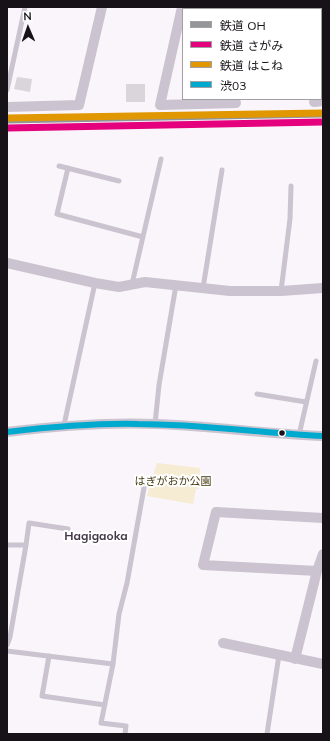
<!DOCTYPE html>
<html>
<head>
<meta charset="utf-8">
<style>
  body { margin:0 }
  #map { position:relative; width:330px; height:741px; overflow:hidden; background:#f9f5fa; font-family:Mulish,"Noto Sans JP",sans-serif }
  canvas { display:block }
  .frame { position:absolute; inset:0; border:8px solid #161218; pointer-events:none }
  .legend { position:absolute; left:182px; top:8px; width:140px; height:92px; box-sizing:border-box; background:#fff; border:1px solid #a2a0a3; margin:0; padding:5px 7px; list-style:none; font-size:12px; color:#161218 }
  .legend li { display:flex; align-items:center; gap:8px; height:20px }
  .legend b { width:20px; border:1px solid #a2a0a3 }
  .north { position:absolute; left:8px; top:8px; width:40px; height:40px; -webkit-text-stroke:3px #fff; paint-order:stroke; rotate:358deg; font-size:11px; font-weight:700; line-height:16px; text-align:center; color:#161218 }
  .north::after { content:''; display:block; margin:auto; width:14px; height:18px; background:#161218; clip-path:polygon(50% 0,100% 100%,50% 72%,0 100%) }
</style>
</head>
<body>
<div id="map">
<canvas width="330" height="741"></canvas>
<div class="frame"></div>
<ul class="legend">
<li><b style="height:5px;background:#939598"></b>鉄道 OH</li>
<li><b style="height:5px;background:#e5007d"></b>鉄道 さがみ</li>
<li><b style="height:5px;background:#e09702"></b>鉄道 はこね</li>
<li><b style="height:5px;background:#00a9ce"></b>渋03</li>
</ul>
<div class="north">N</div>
</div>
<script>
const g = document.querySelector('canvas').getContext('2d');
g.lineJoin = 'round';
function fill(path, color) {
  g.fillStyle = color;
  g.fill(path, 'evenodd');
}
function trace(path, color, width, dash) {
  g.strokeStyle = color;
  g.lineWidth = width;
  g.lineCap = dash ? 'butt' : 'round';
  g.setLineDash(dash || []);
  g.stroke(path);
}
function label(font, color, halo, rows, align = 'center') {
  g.font = font + ' Mulish,"Noto Sans JP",sans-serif';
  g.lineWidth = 4;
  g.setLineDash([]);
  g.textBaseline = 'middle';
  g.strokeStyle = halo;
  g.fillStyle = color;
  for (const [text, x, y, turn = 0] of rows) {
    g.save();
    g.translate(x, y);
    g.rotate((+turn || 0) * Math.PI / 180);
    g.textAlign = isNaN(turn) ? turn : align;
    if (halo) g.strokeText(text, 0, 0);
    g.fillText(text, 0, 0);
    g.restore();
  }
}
const green = new Path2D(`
  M157,463L200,468L199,489H196L193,504L147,496Z`);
const building = new Path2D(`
  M17,77L32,79L30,92L14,89Z
  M126,84H145V102H126Z`);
const lane = new Path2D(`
  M256,9L257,7
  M321,70L323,61
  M7,90L25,7
  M59,166L119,181
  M68,168L57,214L143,237
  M132,284L161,159
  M203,288L222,170
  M281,291L290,219L291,186
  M257,394L306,402
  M155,424L159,385L176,285
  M64,425L95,283
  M299,435L316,361
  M7,545H26L10,637L7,645
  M26,545L29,523L68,529
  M7,651L113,664
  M49,656L42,696L105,705
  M125,734L126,726L101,723L113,664L119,614L127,583L145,482
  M267,734L279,655`);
const street = new Path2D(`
  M182,7L160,105L236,103
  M314,102L323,101
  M7,107L79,105L102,7
  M7,263L95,283L119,287L145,282L230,291H281L323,288
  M7,432C57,426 106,422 156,424C212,426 267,434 323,436
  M317,571L203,565L216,512L323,518
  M223,643L323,664
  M295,659L317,571L323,554`);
const bus1 = new Path2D(`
  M7,432C50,427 94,423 138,424C200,424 261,433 323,436`);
const rail1 = new Path2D(`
  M7,120L323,114`);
const rail2 = new Path2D(`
  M7,128L323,122`);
const rail3 = new Path2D(`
  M7,118L323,113`);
const markers = [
  [282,433,3.5,"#161218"]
];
const parkNames = [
  ["はぎがおか公園",173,482]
];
const neighbourhoodNames = [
  ["Hagigaoka",96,536]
];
fill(green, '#f6ebd3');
fill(building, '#d9d5da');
trace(lane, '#cbc3cf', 5);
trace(street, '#cbc3cf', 10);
trace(bus1, '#00a9ce', 6);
trace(rail1, '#939598', 7);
trace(rail2, '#e5007d', 7);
trace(rail3, '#e09702', 7);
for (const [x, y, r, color] of markers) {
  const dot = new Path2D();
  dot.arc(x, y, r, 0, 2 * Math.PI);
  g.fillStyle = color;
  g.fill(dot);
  trace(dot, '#fff', 1.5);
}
label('11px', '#463a13', '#fff', parkNames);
label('bold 12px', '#433847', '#fff', neighbourhoodNames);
</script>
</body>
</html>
